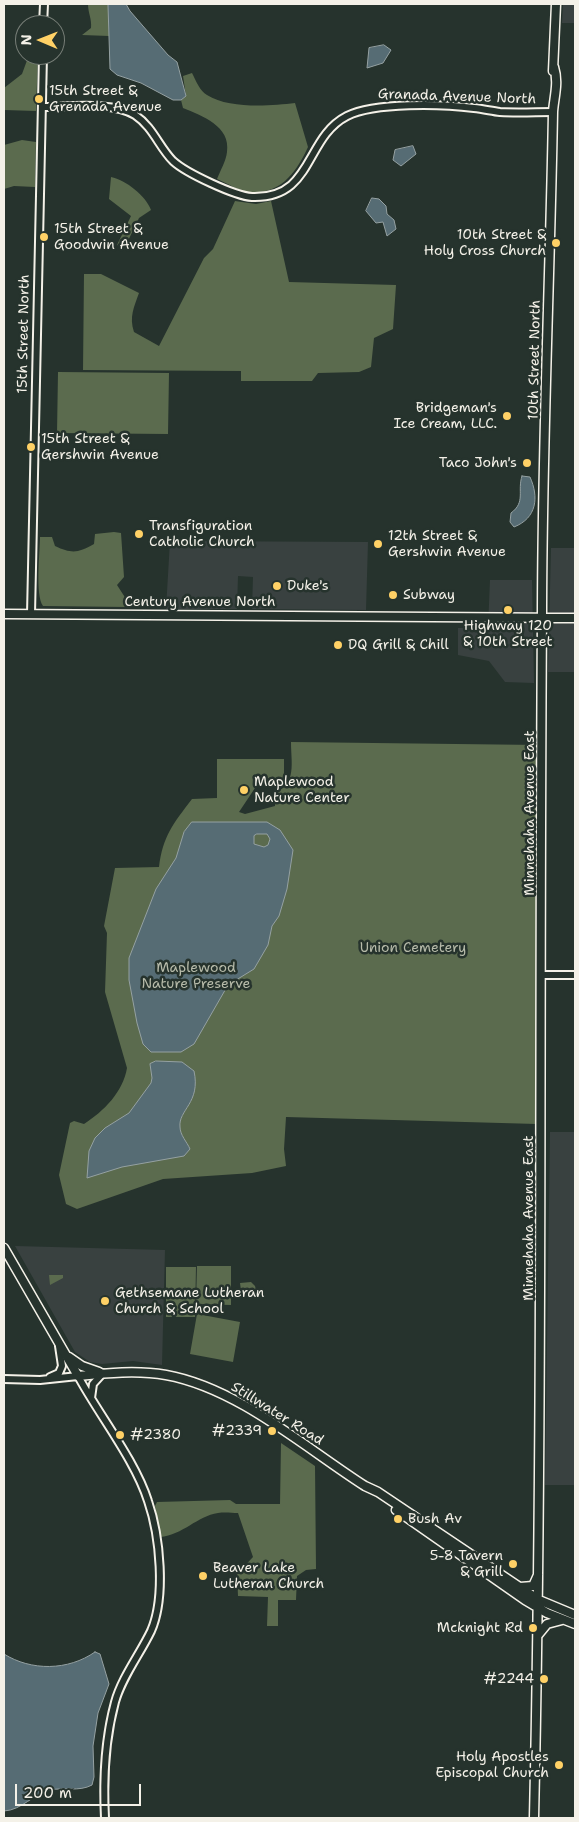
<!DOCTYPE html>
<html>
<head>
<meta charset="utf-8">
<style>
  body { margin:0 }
  #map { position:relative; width:579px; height:1822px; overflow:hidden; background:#26332d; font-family:"Shantell Sans",sans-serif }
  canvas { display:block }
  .frame { position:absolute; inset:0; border:5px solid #f4f1e8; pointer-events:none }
  .north { position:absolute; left:15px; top:15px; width:50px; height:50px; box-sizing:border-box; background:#26332d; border:1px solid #787f78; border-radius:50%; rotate:271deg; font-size:14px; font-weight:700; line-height:20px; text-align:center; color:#f4f1e8 }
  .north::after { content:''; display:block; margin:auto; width:18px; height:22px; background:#ffd166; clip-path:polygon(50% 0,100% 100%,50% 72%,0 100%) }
  .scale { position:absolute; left:15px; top:1784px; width:126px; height:22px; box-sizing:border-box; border:2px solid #f4f1e8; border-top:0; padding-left:6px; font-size:15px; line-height:18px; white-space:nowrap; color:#f4f1e8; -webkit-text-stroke:4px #26332d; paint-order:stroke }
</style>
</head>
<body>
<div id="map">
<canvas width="579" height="1822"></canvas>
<div class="frame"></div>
<div class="north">N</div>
<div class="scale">200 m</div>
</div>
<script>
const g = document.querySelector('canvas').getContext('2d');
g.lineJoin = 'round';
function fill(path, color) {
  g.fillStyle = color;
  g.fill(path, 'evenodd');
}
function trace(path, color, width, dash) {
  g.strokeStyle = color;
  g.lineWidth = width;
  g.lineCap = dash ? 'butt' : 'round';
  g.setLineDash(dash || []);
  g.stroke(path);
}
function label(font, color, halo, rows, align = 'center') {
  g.font = font + ' "Shantell Sans",sans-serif';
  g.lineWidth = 5;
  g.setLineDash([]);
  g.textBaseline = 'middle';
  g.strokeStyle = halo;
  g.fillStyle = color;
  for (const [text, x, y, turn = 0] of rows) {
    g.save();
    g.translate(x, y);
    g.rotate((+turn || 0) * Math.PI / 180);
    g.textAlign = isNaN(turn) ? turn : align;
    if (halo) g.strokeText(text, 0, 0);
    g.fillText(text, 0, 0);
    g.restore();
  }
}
const built = new Path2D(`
  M563,4H575V23H562Z
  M170,541L368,542L366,610L252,609L253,577L238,576L237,609H166Z
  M551,548H575V672H548Z
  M490,580H532L534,683L505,682L489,661L458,655V628H488Z
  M550,1132H575V1485H545Z
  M15,1246L165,1250L162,1365L133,1361L102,1364L90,1362L75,1352Z`);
const green = new Path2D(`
  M88,4H108L109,36L82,35L91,28C92,19 88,13 88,4Z
  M29,55H38L36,111L4,110V88L22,74Z
  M192,73C196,81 200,91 207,95C229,109 270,106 295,103L308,147C297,171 281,195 250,192C240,192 227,183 217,179C220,171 226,161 227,152C231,126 202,116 183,108L181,100L186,96L183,76Z
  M22,140L36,142L35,187L14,186L4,189V145Z
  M111,177C126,180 146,196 151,210L139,218L124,249L117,245L131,216L109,199Z
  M235,201L256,204L271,201L289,282L396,285L393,329L374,338L371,367L359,372L318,373L312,381H241V371L83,370L84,274H101L139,293C134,307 129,317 134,332L159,346L204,258L213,249Z
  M58,372L169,373L168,434L57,433Z
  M114,532L121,533L124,577L117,585L128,602L127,607L43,606C35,595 40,552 40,537H52L55,546C72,554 78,553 94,544L95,534Z
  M291,742L539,745L537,1124L286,1117L284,1149L286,1166L252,1173L163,1179L77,1209L66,1204L59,1175L70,1123L74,1121L84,1124C104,1111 123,1092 127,1068L105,992L107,933L104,926L115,868L159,867C163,836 173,824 192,799L217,798V759H284V780L281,784L270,787L264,784L257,785L239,812L245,814L275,806V793C297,783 291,763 291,742Z
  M197,1266H231V1305L196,1304Z
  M166,1267H196L195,1317H166Z
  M49,1275H63V1278L50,1285Z
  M251,1282L255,1286L257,1294L242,1298L240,1283Z
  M197,1314L240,1322L233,1362L190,1354Z
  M281,1443L315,1466L316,1569L306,1570L297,1576L296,1600H278V1626H267L268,1597L238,1596L237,1574L253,1557L238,1513C232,1513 225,1512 218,1513C197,1516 183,1535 160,1537L155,1506L157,1502L230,1500L236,1504H280Z`);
const water = new Path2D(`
  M126,4L130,11L168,55L177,62L186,96L181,100H173L141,83L117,75L110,69L108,5Z
  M384,45L391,50L383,63L367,68L369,48Z
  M413,146L416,154L401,166L393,160L395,150Z
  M372,198L379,199L386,206L387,214L394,220L396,229L387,236L383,222L376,223L366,211Z
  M522,476L530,477C539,497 537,518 514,527L510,522L511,513C526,502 517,491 522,476Z
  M192,822H267L280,830L293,850L287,889L279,916L272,926L268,945L254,969L228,985L194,1044L181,1052H151L143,1044L137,1023L129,980V958L156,889L176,858L184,832ZM257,834H267L270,839L268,845L264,847L254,844V836Z
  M156,1061L182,1062L194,1071C201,1103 178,1110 180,1127C180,1135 187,1142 190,1149L184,1156L122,1167L87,1178L89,1151L95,1138L105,1128L129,1113L151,1083L152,1078L150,1064Z
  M95,1652L100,1654L109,1684L98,1713L93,1746L94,1777L92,1785C79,1792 64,1787 50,1790C33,1794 22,1810 4,1811V1654C31,1671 68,1671 95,1652Z`);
const minor = new Path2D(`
  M43,25L44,4
  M42,107C67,107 113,101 135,115C153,127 159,147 173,161C186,173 235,196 252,197C314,199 304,138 347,116C375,102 442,104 474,108C483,109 492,111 500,112C518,113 536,112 553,112
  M31,614L43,55
  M542,975H575
  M50,1377L59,1373L62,1366L59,1346
  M4,1379L40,1380L78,1376C99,1415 135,1460 148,1501C160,1536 166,1597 151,1631C140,1654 122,1677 115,1702C105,1739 103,1780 105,1818
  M91,1398L93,1384L103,1373`);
const major = new Path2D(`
  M553,71L556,4
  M4,614L575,618
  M4,1248L78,1376C107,1373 137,1370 166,1375C238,1388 304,1447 365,1486L378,1492L539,1600L575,1615
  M69,1357L82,1366L99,1372
  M396,1510L525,1600L547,1613L575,1624
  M520,1587L533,1586L538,1575
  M538,1635L547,1624L562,1620
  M534,1818C543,1418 539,1018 542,618C542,449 550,281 553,112C554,97 559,83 554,67`);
const markers = [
  [39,99,5,"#ffd166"],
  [44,237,5,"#ffd166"],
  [556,243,5,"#ffd166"],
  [507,416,5,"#ffd166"],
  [31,447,5,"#ffd166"],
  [527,463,5,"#ffd166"],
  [139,534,5,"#ffd166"],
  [378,544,5,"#ffd166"],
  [277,586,5,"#ffd166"],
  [393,595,5,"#ffd166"],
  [508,610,5,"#ffd166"],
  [338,645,5,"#ffd166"],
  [244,790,5,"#ffd166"],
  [105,1301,5,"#ffd166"],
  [272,1431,5,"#ffd166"],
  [120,1435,5,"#ffd166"],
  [398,1519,5,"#ffd166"],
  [513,1564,5,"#ffd166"],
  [203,1576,5,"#ffd166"],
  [533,1628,5,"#ffd166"],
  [544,1679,5,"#ffd166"],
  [559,1765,5,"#ffd166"]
];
const poiNames = [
  ["15th Street &",49,91],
  ["Grenada Avenue",49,107],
  ["15th Street &",54,229],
  ["Goodwin Avenue",54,245],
  ["10th Street &",546,235,"right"],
  ["Holy Cross Church",546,251,"right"],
  ["Bridgeman's",497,408,"right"],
  ["Ice Cream, LLC.",497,424,"right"],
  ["15th Street &",41,439],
  ["Gershwin Avenue",41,455],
  ["Taco John's",517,463,"right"],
  ["Transfiguration",149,526],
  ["Catholic Church",149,542],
  ["12th Street &",388,536],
  ["Gershwin Avenue",388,552],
  ["Duke's",287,586],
  ["Subway",403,595],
  ["Highway 120",508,626,"center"],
  ["& 10th Street",508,642,"center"],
  ["DQ Grill & Chill",348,645],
  ["Maplewood",254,782],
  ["Nature Center",254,798],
  ["Gethsemane Lutheran",115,1293],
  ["Church & School",115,1309],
  ["#2339",262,1431,"right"],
  ["#2380",130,1435],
  ["Bush Av",408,1519],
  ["5-8 Tavern",503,1556,"right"],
  ["& Grill",503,1572,"right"],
  ["Beaver Lake",213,1568],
  ["Lutheran Church",213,1584],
  ["Mcknight Rd",523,1628,"right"],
  ["#2244",534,1679,"right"],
  ["Holy Apostles",549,1757,"right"],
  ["Episcopal Church",549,1773,"right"]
];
const streetNames = [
  ["Granada Avenue North",457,97,2],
  ["15th Street North",24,334,-89],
  ["10th Street North",535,360,-89],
  ["Century Avenue North",200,602],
  ["Minnehaha Avenue East",530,813,-90],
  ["Minnehaha Avenue East",529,1218,-90],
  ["Stillwater Road",277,1414,32]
];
const parkNames = [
  ["Union Cemetery",413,948],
  ["Maplewood",196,968],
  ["Nature Preserve",196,984]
];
fill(built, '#394140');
fill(green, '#5b6b4e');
fill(water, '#566c74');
trace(water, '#95a1a2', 1);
trace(minor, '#f4f1e8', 10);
trace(major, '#f4f1e8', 11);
trace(minor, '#26332d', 6);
trace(major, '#26332d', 8);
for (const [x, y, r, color] of markers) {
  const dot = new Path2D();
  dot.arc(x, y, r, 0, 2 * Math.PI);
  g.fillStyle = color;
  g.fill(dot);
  trace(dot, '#26332d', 2);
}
label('14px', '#f4f1e8', '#26332d', poiNames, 'left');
label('14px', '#f4f1e8', '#26332d', streetNames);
label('14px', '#b7bbaa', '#26332d', parkNames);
</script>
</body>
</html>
